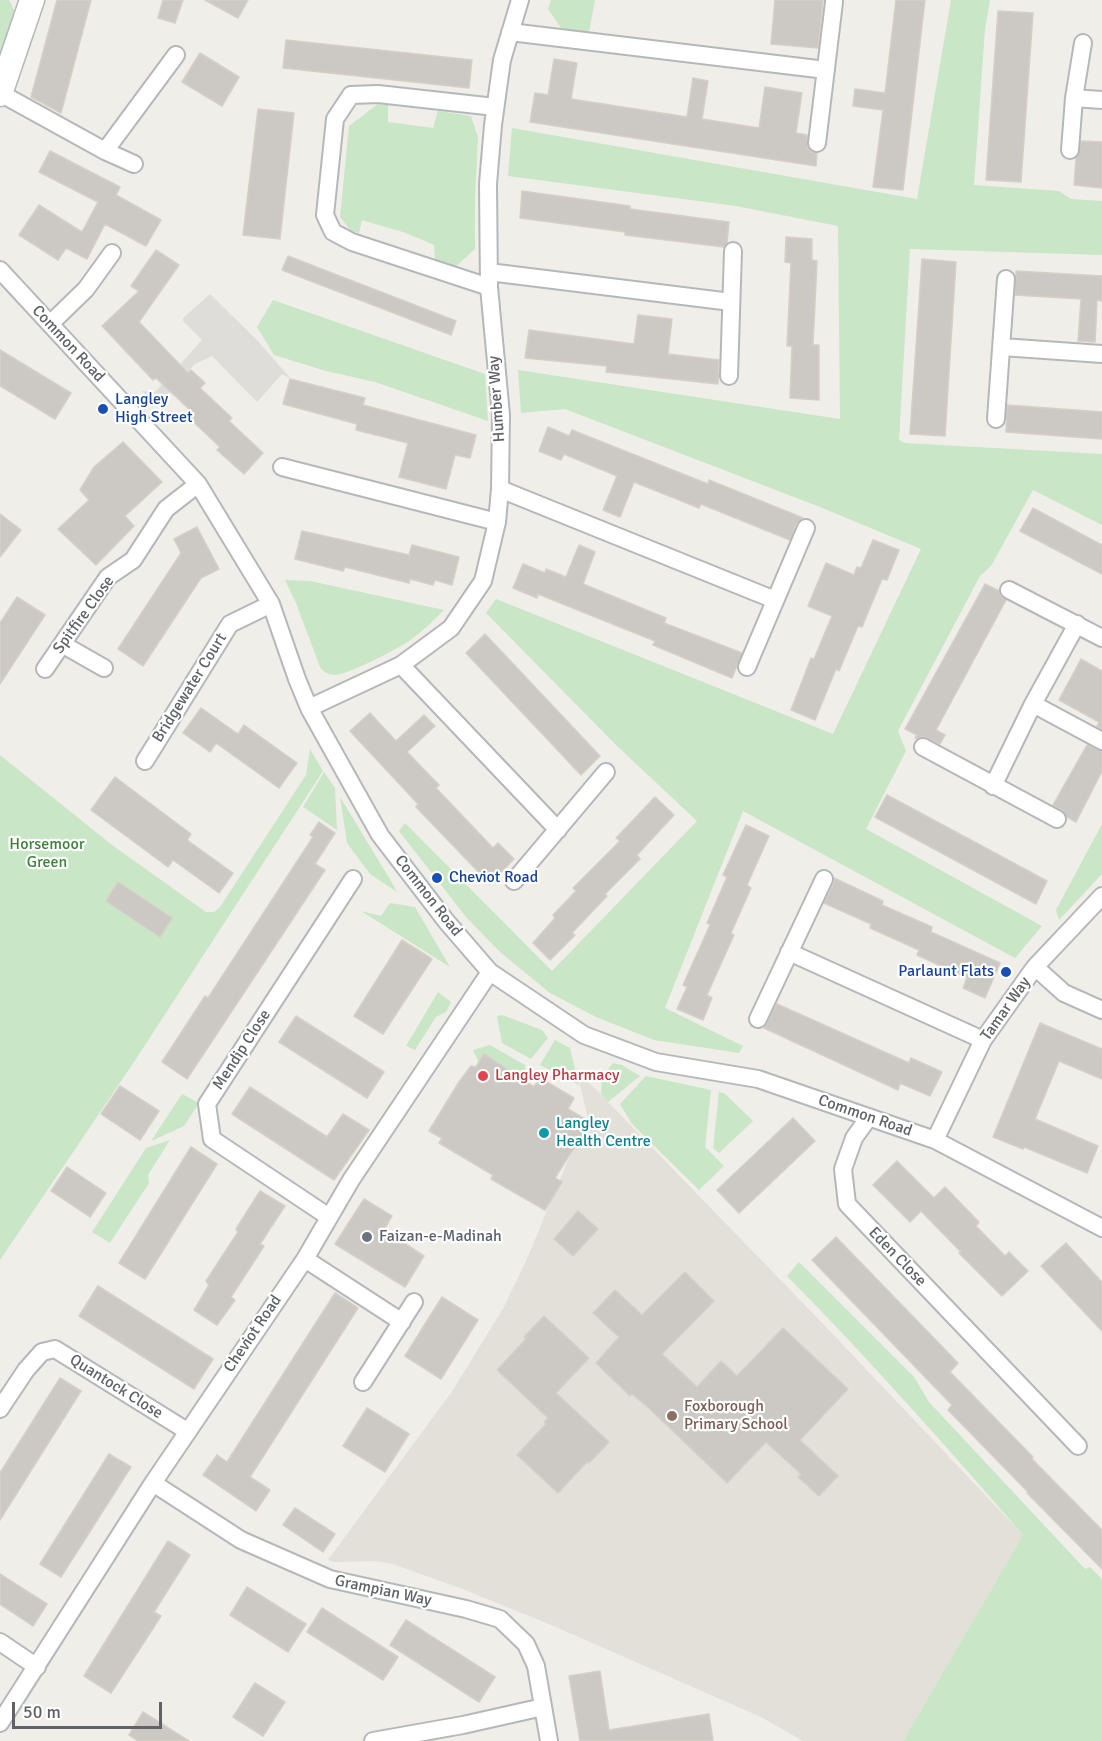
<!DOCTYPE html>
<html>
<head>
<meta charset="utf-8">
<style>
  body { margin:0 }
  #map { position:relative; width:1102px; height:1741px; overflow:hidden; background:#f0eee8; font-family:Signika,sans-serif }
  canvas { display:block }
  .scale { position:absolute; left:12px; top:1702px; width:150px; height:27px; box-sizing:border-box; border:3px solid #5f6367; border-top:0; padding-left:8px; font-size:18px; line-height:21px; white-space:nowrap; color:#5f6367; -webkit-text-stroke:4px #fff; paint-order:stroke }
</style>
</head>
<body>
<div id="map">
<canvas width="1102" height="1741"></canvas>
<div class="scale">50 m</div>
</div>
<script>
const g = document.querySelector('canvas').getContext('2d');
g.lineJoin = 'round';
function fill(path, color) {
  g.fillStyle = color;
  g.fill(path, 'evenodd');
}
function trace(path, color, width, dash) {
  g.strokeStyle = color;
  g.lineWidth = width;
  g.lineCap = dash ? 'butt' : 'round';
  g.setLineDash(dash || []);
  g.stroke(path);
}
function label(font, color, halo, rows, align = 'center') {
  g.font = font + ' Signika,sans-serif';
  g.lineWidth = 4.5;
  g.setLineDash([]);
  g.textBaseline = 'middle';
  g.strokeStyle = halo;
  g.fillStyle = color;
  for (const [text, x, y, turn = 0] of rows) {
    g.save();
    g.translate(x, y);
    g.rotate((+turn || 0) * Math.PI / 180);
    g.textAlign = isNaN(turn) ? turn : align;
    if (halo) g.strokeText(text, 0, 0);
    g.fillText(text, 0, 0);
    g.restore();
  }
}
const industrial = new Path2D(`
  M210,294L258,341L291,379L282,374L257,402L212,356L195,364L156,407L142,391L155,392L202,340L183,321V318Z`);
const education = new Path2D(`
  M576,1069L827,1328L1023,1535L903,1741H803L761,1717L549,1624L465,1590L393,1564L374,1561L335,1562L328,1560L453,1390L504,1307L526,1261L571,1153L589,1122Z`);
const green = new Path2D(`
  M0,0H9L15,12L0,60Z
  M551,0H595L589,32L561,28L548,9Z
  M951,0H990L985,29L974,185L1059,191L1071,199L1102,201V255L910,249L899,440L905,443L1102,454V525L1033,490L991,566L980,576L898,731L906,751L866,829L1042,926L1015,958L743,811L665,1008L743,1046L739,1053L654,1040L596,1017L550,993L500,952L466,917L399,831L405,823L552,971L697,821L617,746L486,613L496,599L833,734L921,549L820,507L565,409L521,413L518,370L840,419L838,226L736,206L508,176L512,128L917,199Z
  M378,104L388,105V122L433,128L438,111L471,116L478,137L475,200V249L453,269L435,260L434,245L406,233L362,220L359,233L351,231L340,217L349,126Z
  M273,300L485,374L488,421L375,382L326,371L274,355L257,327Z
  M285,580L310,581L444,610C433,621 422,632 409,641C397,649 348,675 335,675C329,675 323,672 320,667L296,603Z
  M310,749L323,771L134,1062L0,1260V755L112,845L206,912H214L220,907L306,775Z
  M324,772L335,788L337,830L303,807Z
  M340,797L391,881L397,892L370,874L347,843Z
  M1102,824V874L1059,920L1056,910Z
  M390,903L415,907L450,967L361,911L381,916Z
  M438,992L451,1002L446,1012L436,1017L415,1050L406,1046Z
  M502,1015L542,1030L548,1038L531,1059L502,1043L497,1016Z
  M555,1040L570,1048L579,1085L540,1065Z
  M490,1045L525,1065L527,1082L479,1063L473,1050Z
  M613,1063L622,1065L640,1076L608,1102L601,1094L602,1077Z
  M646,1076L711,1090L705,1147L724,1166L699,1190L632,1124L620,1104Z
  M719,1092L724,1093L753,1121L719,1153L713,1148Z
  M182,1094L199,1103L184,1126L151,1141Z
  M170,1140L148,1175L149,1183L110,1243L92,1232L146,1148Z
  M799,1262L914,1377L929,1402L1085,1569L1090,1567L1102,1579V1741H903L1023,1535C947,1447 869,1359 787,1276Z`);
const building = new Path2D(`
  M57,0H91L61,113L31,97Z
  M163,0H183L175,23L158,18Z
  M205,0H248L238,18Z
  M775,0H823L818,48L771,44Z
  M896,0H925L903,190L873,187L883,110L853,106L855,89L885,93Z
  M998,11L1033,13L1021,182L986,180Z
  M286,40L472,60L469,88L283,68Z
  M200,53L239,77L222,106L182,82Z
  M554,59L577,63L571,99L687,117L693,78L708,81L702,119L759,128L765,87L802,93L796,133L807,135L808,148L811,152L817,153L816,166L530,122L535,93L548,95Z
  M258,109L294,113L280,239L243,235Z
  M1081,141L1102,142V188L1074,185L1076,159L1080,151Z
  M50,151L120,187L116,195L161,220L146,246L105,224L87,259L66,248L58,260L19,235L39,205L82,232L98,202L39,172Z
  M522,191L630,206V209L729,222L727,243L724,247L625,235V232L520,218Z
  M786,237L812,239V260L817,261L813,345H819V400L790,398L792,346H787L791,263L785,262Z
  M156,250L179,265L139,322L188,373L191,370L205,383L200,388L232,418L229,421L263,453L244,474L217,450L220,447L185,414L189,409L156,378L153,380L102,326L139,291L131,286Z
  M288,256L456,321L451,335L282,270Z
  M922,259L956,262L945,436L910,434Z
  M1016,271L1102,276V301L1097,300L1095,342L1078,341L1081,299L1015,295Z
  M638,315L672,319L668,354L719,360L718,384L606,372L607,366L525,358L529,330L634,344Z
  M0,350L71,393L55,419L0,386Z
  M290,379L365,398L363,405L476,435L470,458L455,455L446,489L399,477L408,443L356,430L357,424L283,404Z
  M1007,405L1102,412V439L1006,432Z
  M548,427L569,436L572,430L708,484L709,480L803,518L796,524L790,540L701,504L699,508L634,482L620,517L603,510L617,476L564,454L561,460L539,451Z
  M123,442L162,482L125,516L134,526L96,565L58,529L89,500L80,490L94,467Z
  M1033,508L1102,545V574L1020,531Z
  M0,514L21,530L0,557Z
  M197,527L219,569L201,578L143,666L118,649L181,553L174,539Z
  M302,531L409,555L412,545L459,557L452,585L435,580L433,585L410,579L409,583L345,567L343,571L295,559Z
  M873,540L899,550L887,580L882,579L862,627L858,626L839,671L836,669L815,720L791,710L811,658L814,659L832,616L808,606L826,563L854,575L857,567L861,568Z
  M579,545L595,552L583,584L666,618L664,623L742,653L732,678L653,645L655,641L538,594L537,598L513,588L523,564L545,573L546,569L566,577Z
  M985,584L999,591L1001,596L1006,600L936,730L945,735L940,744L923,737L917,739L915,738L917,735L905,729Z
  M17,597L45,615L0,684V623Z
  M485,634L600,756L581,775L466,653Z
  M1081,659L1102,671V729L1097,726L1099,722L1059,700Z
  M201,708L238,734L244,725L297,763L279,788L216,743L210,752L183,733Z
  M370,713L396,741L424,715L435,726L407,752L439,785L436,788L493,848L498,843L514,859L490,884L416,807L418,804L350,731Z
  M1087,745L1102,751V771L1076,822L1067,817L1062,810L1053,805Z
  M115,777L191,834L187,840L233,873L219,893L173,860L168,867L91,810Z
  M887,795L1047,881L1036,904L875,817Z
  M655,797L674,815L637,855L640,859L605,894L607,896L572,933L575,935L550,960L533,943L555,918L553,915L576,891L573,888L620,841L616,838Z
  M319,822L335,833L315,864L325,870L187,1079L162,1062L205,996L208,998L313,837L310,835Z
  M746,825L769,836L747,885L751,888L731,933L734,935L707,995L712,998L703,1020L677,1009L687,987L683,985L710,925L707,923L727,877L723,875Z
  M834,878L883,901L882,905L932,927L931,932L1000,963L985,998L963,988L967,978L917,955L919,950L870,928L871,924L824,903L834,883Z
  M118,882L172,918L160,937L106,901Z
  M402,940L432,959L383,1034L354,1016Z
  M777,1004L909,1063L911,1058L942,1072L930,1096L900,1083L898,1090L764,1028Z
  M296,1016L384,1072L367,1098L279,1042Z
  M1040,1023L1102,1049V1079L1059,1061L1035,1119L1098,1146L1087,1173L1024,1147L1023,1149L993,1137Z
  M484,1054L534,1087L540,1078L574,1098L568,1109L590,1122L555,1178L562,1182L545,1210L491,1179L493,1175L439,1143L442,1138L429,1131L459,1082L471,1066L476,1067Z
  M120,1086L159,1111L140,1140L101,1114Z
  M250,1087L327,1137L343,1114L369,1130L334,1180L232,1114Z
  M793,1118L815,1141L739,1213L717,1190Z
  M191,1147L217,1164L145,1279L119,1263Z
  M897,1161L934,1198L945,1187L979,1222L976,1226L1005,1256L1009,1252L1028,1271L1002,1296L959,1253L961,1252L921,1211L910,1222L873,1185Z
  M67,1167L106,1193L90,1217L51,1191Z
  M260,1191L285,1206L260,1244L264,1246L231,1297L235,1300L217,1325L194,1310L209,1285L206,1281L238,1232L236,1229Z
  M364,1199L392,1216L384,1230L424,1256L405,1287L335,1244Z
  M578,1211L598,1229L573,1256L554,1239Z
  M836,1237L958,1363L950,1372L1033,1457L1032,1459L1102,1530V1569L1027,1493L1028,1492L948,1410L952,1405L812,1260Z
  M1066,1243L1102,1282V1331L1041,1266Z
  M685,1272L714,1301L662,1354L697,1387L721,1361L737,1376L783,1328L848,1389L800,1440L838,1476L819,1496L798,1477L801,1474L766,1442L727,1483L650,1409L632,1394L630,1396L596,1363L619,1337L593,1313L615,1290L642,1315Z
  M98,1286L213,1359L194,1389L79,1316Z
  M335,1293L358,1308L250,1477L270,1490L256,1511L203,1475L217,1455L227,1462Z
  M442,1297L478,1320L441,1379L405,1356Z
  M544,1316L589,1358L556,1393L609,1442L589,1463L587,1462L558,1493L517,1455L546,1424L544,1422L548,1418L497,1370L526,1339L524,1337Z
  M60,1378L81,1391L0,1520V1473Z
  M367,1408L409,1434L385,1472L343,1446Z
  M109,1454L131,1467L61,1577L40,1564Z
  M295,1508L335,1534L323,1552L283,1525Z
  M168,1541L190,1555L154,1612L161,1616L111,1693L84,1676Z
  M0,1574L47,1604L33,1626L0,1604Z
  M247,1587L306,1624L288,1652L230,1615Z
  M322,1608L398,1657L383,1680L307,1632Z
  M406,1620L495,1677L479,1702L390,1645Z
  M600,1671L609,1730L709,1714L713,1741H580L569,1676Z
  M255,1683L285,1702L263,1736L233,1717Z
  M143,1712L189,1741H138L129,1735Z`);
const minor = new Path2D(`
  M510,32L826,70
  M0,93L105,151L134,164
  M1074,98L1102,100
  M817,143L834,2
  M1070,150L1074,98L1083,43
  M105,151L176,55
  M0,270L198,484L271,604L297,679L309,708L380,835L446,921L490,972L584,1035L656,1062L758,1079L935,1140L1102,1228
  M489,272L731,302
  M489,287L352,242L333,232L325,215L335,119L351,95L378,94L495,107
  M50,324L86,289L112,253
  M1002,347L1102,354
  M729,376L733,251
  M996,419L1006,279
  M282,467L497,522
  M500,489L775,600
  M1009,590L1102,638
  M62,644L104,668
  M401,665L558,830
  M747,667L806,528
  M45,669L108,577L133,560L166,509L198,484
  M1033,704L1102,741
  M309,708L401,665L451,628L483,581L497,522L500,489L501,415L489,287L488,184L493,125L502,60L520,0
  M923,747L1057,819
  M145,761L230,624L271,604
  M993,786L1033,704L1077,624
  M514,881L606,772
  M789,952L983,1040
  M1035,967L1064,993L1102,1010
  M758,1019L824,879
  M869,1117L854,1138L843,1169L847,1204L1078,1446
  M935,1140L983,1040L1035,967L1102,896
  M329,1217L212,1139L207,1104L353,879
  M305,1259L402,1322
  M363,1382L414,1302
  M0,1409L26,1370L42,1352L55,1349L187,1431
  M153,1483L241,1540L330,1579L466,1609L500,1619L526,1644L536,1666L549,1741
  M0,1642L37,1667
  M0,1723L153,1483L305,1259L351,1180L490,972
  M373,1741L463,1725L543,1707`);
const secondary = new Path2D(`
  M0,94L32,0`);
const markers = [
  [103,409,6,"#1a4fb4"],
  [437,878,6,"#1a4fb4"],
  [1006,972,6,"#1a4fb4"],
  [483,1076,6,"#e0444e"],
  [544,1133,6,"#0f9aa8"],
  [367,1237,6,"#6b7280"],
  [672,1416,6,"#8d6e63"]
];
const streetNames = [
  ["Common Road",68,344,47],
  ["Humber Way",497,399,-94],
  ["Spitfire Close",84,615,-54],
  ["Bridgewater Court",190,688,-58],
  ["Common Road",428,896,52],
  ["Tamar Way",1006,1009,-55],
  ["Mendip Close",242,1050,-57],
  ["Common Road",865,1116,19],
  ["Eden Close",897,1257,46],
  ["Cheviot Road",253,1334,-56],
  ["Quantock Close",116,1387,32],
  ["Grampian Way",383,1591,12]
];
const transitNames = [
  ["Langley",115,400],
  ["High Street",115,418],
  ["Cheviot Road",449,878],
  ["Parlaunt Flats",994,972,"right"]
];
const parkNames = [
  ["Horsemoor",47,845],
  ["Green",47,863]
];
const healthNames = [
  ["Langley Pharmacy",495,1076]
];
const cultureNames = [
  ["Langley",556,1124],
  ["Health Centre",556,1142]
];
const worshipNames = [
  ["Faizan-e-Madinah",379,1237]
];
const educationNames = [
  ["Foxborough",684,1407],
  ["Primary School",684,1425]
];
fill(industrial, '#dfddda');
fill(education, '#e3dfd9');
fill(green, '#c9e6c6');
fill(building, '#ccc9c4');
trace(building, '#d5cfc6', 1.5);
trace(minor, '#b5b8bb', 20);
trace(secondary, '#b4b7bb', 27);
trace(minor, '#fff', 16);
trace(secondary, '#fff', 24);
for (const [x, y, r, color] of markers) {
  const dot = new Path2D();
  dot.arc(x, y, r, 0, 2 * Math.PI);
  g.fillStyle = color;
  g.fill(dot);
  trace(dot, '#fff', 2);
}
label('16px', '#5f6367', '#fff', streetNames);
label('16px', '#164399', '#fff', transitNames, 'left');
label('16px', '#3c833a', '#fff', parkNames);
label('16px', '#be3a42', '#fff', healthNames, 'left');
label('16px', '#0d838f', '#fff', cultureNames, 'left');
label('16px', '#5b616d', '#fff', worshipNames, 'left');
label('16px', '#785e54', '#fff', educationNames, 'left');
</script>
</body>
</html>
